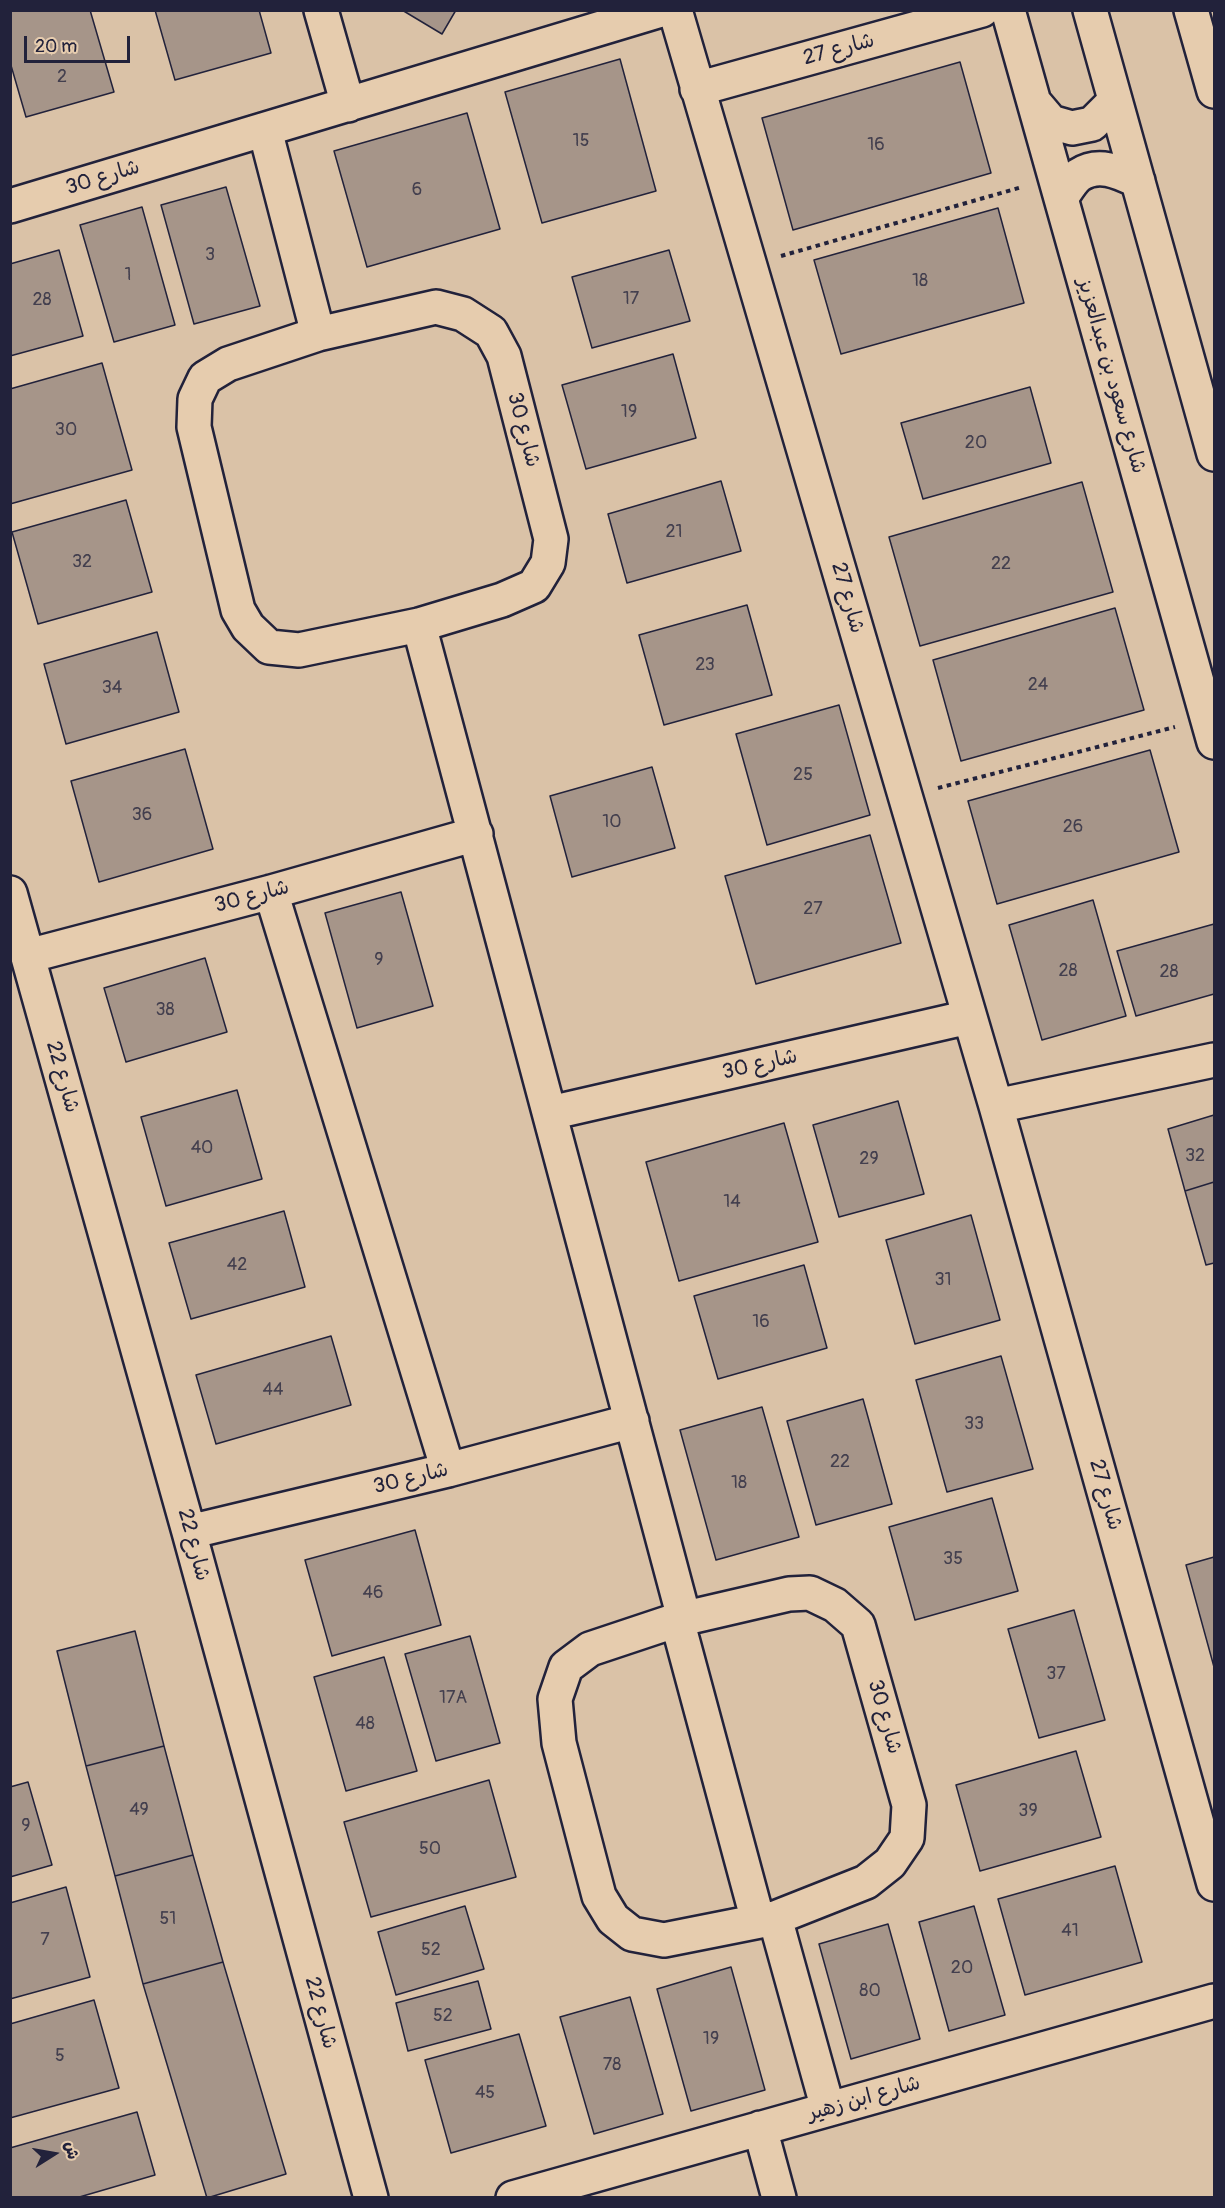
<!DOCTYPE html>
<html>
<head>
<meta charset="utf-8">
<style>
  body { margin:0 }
  #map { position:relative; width:1225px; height:2208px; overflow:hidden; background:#dac2a7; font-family:Pangolin,"Playpen Sans Arabic",sans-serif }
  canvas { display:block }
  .frame { position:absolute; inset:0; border:12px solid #22223b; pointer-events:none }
  .north { position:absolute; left:24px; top:2124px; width:60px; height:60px; -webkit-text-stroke:4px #e6ccae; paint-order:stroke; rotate:79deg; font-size:16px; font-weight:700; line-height:24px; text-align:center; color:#22223b }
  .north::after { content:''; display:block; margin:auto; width:21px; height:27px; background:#22223b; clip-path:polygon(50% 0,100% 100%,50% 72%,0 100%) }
  .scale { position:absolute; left:24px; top:36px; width:106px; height:27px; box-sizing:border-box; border:3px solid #22223b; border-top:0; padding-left:8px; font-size:18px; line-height:21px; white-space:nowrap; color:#22223b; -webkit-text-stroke:4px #e6ccae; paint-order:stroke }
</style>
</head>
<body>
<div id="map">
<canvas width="1225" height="2208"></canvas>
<div class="frame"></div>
<div class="north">ش</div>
<div class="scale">20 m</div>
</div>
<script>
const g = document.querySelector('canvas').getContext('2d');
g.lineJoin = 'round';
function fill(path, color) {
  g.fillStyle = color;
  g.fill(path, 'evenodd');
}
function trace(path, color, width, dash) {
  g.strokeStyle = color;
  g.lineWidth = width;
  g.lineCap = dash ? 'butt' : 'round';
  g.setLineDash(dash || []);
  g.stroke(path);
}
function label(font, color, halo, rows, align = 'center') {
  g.font = font + ' Pangolin,"Playpen Sans Arabic",sans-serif';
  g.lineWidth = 6;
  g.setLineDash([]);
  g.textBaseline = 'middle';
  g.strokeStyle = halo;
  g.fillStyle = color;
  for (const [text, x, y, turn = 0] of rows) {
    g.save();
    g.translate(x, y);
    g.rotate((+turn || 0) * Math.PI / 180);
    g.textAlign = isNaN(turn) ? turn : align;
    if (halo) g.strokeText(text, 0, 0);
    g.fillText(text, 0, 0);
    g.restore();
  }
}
const building = new Path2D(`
  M10,10H90L114,92L26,117L10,62Z
  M155,10H259L271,53L175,80Z
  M402,10H456L442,34Z
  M620,59L656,191L542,223L505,92Z
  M960,62L991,173L793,230L762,118Z
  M467,113L500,229L367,267L334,151Z
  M226,187L260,306L194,324L161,205Z
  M142,207L175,325L114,342L80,225Z
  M998,208L1024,303L841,354L814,260Z
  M59,250L83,336L10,356V264Z
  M669,250L690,321L592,348L572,277Z
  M673,354L696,438L586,469L562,385Z
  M102,363L132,470L10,504V389Z
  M1030,387L1051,463L923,499L901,423Z
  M721,481L741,551L627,583L608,514Z
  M1082,482L1113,592L920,646L889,537Z
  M126,500L152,592L38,624L12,532Z
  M747,605L772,695L664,725L639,635Z
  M1115,608L1144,710L961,761L933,660Z
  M157,632L179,712L66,744L44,664Z
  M839,705L870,815L767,845L736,734Z
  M185,749L213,849L99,882L71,781Z
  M1150,750L1179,852L997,904L968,801Z
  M652,767L675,848L572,877L550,796Z
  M870,835L901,943L756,984L725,876Z
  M401,892L433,1006L357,1028L325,913Z
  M1093,900L1126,1016L1042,1040L1009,925Z
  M1214,924V994L1136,1016L1117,951Z
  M205,958L227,1032L126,1062L104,988Z
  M237,1090L262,1179L166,1206L141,1117Z
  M898,1101L924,1194L839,1217L813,1125Z
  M1214,1115V1182L1185,1191L1168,1129Z
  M784,1123L818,1242L679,1281L646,1162Z
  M1214,1182V1263L1206,1265L1185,1191Z
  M284,1211L305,1287L191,1319L169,1243Z
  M971,1215L1000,1320L915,1344L886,1240Z
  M804,1265L827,1348L718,1379L694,1296Z
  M331,1336L351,1405L216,1444L196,1375Z
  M1001,1356L1033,1469L947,1492L916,1380Z
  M863,1399L892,1504L816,1525L787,1421Z
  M762,1407L799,1537L716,1560L680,1430Z
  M992,1498L1018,1591L915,1620L889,1527Z
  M415,1530L441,1625L332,1656L305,1560Z
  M1214,1557V1667L1186,1565Z
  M1074,1610L1105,1720L1039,1738L1008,1629Z
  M135,1631L164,1746L86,1766L57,1651Z
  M470,1636L500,1743L436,1761L405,1654Z
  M384,1657L417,1771L346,1791L314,1677Z
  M164,1746L193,1855L115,1876L86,1766Z
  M1076,1751L1101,1837L980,1871L956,1785Z
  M489,1780L516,1877L371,1917L344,1822Z
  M28,1782L52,1865L10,1877V1787Z
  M193,1855L223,1962L143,1984L115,1876Z
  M1115,1866L1142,1962L1025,1995L998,1899Z
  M66,1887L90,1977L10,1999V1903Z
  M465,1906L484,1969L396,1995L378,1932Z
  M974,1906L1005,2015L949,2031L919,1922Z
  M888,1924L920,2039L851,2059L819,1944Z
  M223,1962L286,2174L207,2198L143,1984Z
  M731,1967L765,2090L691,2111L657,1989Z
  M478,1981L491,2029L408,2051L396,2003Z
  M630,1997L663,2114L594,2134L560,2017Z
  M94,2000L119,2088L10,2118V2024Z
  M519,2034L546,2126L451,2153L425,2060Z
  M137,2112L155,2175L76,2198H10V2148Z`);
const path = new Path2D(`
  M781,256L1022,187
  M938,788L1175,727`);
const minor = new Path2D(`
  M321,10L348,105
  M675,10L996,1106L1214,1884
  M1191,10L1214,91
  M697,89L982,10
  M265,130L318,334
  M10,206L661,10
  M436,307L463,314L491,332L504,356L551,539L548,563L534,586L502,600L419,625L299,650L269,647L248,627L238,610L194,427L195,399L205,378L228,364L318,334Z
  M419,625L684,1618
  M271,892L448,1470
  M10,893L189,1532L371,2198
  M28,956L271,892L476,834
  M996,1106L1214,1060
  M550,1113L969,1017
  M189,1532L448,1470L632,1421
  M810,1593L835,1605L858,1625L909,1805L907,1838L890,1863L866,1882L775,1918L664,1940L632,1934L613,1919L599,1896L559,1743L555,1699L566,1667L590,1649L677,1620L789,1594Z
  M677,1620L758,1921
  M775,1918L828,2109
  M760,2128L779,2198
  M513,2198L1214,2001`);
const major = new Path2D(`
  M1008,10L1214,742
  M1090,10L1214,454
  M1034,102L1051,122L1072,128L1092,124L1115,101
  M1061,198C1066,191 1072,180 1079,175C1099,162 1119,172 1138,181`);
const numberNames = [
  ["2",62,77],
  ["15",581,141],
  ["16",876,145],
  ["6",417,190],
  ["3",210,255],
  ["1",128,275],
  ["18",920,281],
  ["17",631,299],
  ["28",42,300],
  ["19",629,412],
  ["30",66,430],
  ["20",976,443],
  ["21",674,532],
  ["32",82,562],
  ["22",1001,564],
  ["23",705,665],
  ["24",1038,685],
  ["34",112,688],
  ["25",803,775],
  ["36",142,815],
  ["10",612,822],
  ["26",1073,827],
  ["27",813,909],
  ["9",379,960],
  ["28",1068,971],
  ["28",1169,972],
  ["38",165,1010],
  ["40",202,1148],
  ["32",1195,1156],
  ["29",869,1159],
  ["14",732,1202],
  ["42",237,1265],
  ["31",943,1280],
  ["16",761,1322],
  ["44",273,1390],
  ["33",974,1424],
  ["22",840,1462],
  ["18",739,1483],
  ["35",953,1559],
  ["46",373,1593],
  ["37",1056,1674],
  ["17A",453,1698],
  ["48",365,1724],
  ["49",139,1810],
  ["39",1028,1811],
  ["9",26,1826],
  ["50",430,1849],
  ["51",168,1919],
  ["41",1070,1931],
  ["7",45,1940],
  ["52",431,1950],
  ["20",962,1968],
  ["80",870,1991],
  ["52",443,2016],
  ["19",711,2039],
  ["5",60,2056],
  ["78",612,2065],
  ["45",485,2093]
];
const streetNames = [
  ["شارع 27",839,50,-15],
  ["شارع 30",103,178,-17],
  ["شارع سعود بن عبدالعزيز",1111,376,74],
  ["شارع 30",523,430,75],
  ["شارع 27",847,598,74],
  ["شارع 30",252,897,-15],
  ["شارع 30",760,1065,-13],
  ["شارع 22",62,1077,74],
  ["شارع 30",411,1479,-14],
  ["شارع 27",1105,1495,74],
  ["شارع 22",193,1545,75],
  ["شارع 30",884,1717,74],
  ["شارع 22",320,2013,75],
  ["شارع ابن زهير",864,2099,-16]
];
fill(building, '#a69589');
trace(building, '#22223b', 1.5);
trace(minor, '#22223b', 38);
trace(major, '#22223b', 38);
trace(path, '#22223b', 4, [4.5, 4.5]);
trace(minor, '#e6ccae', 33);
trace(major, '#e6ccae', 33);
label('18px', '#433f4e', null, numberNames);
label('21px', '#22223b', '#e6ccae', streetNames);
</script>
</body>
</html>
